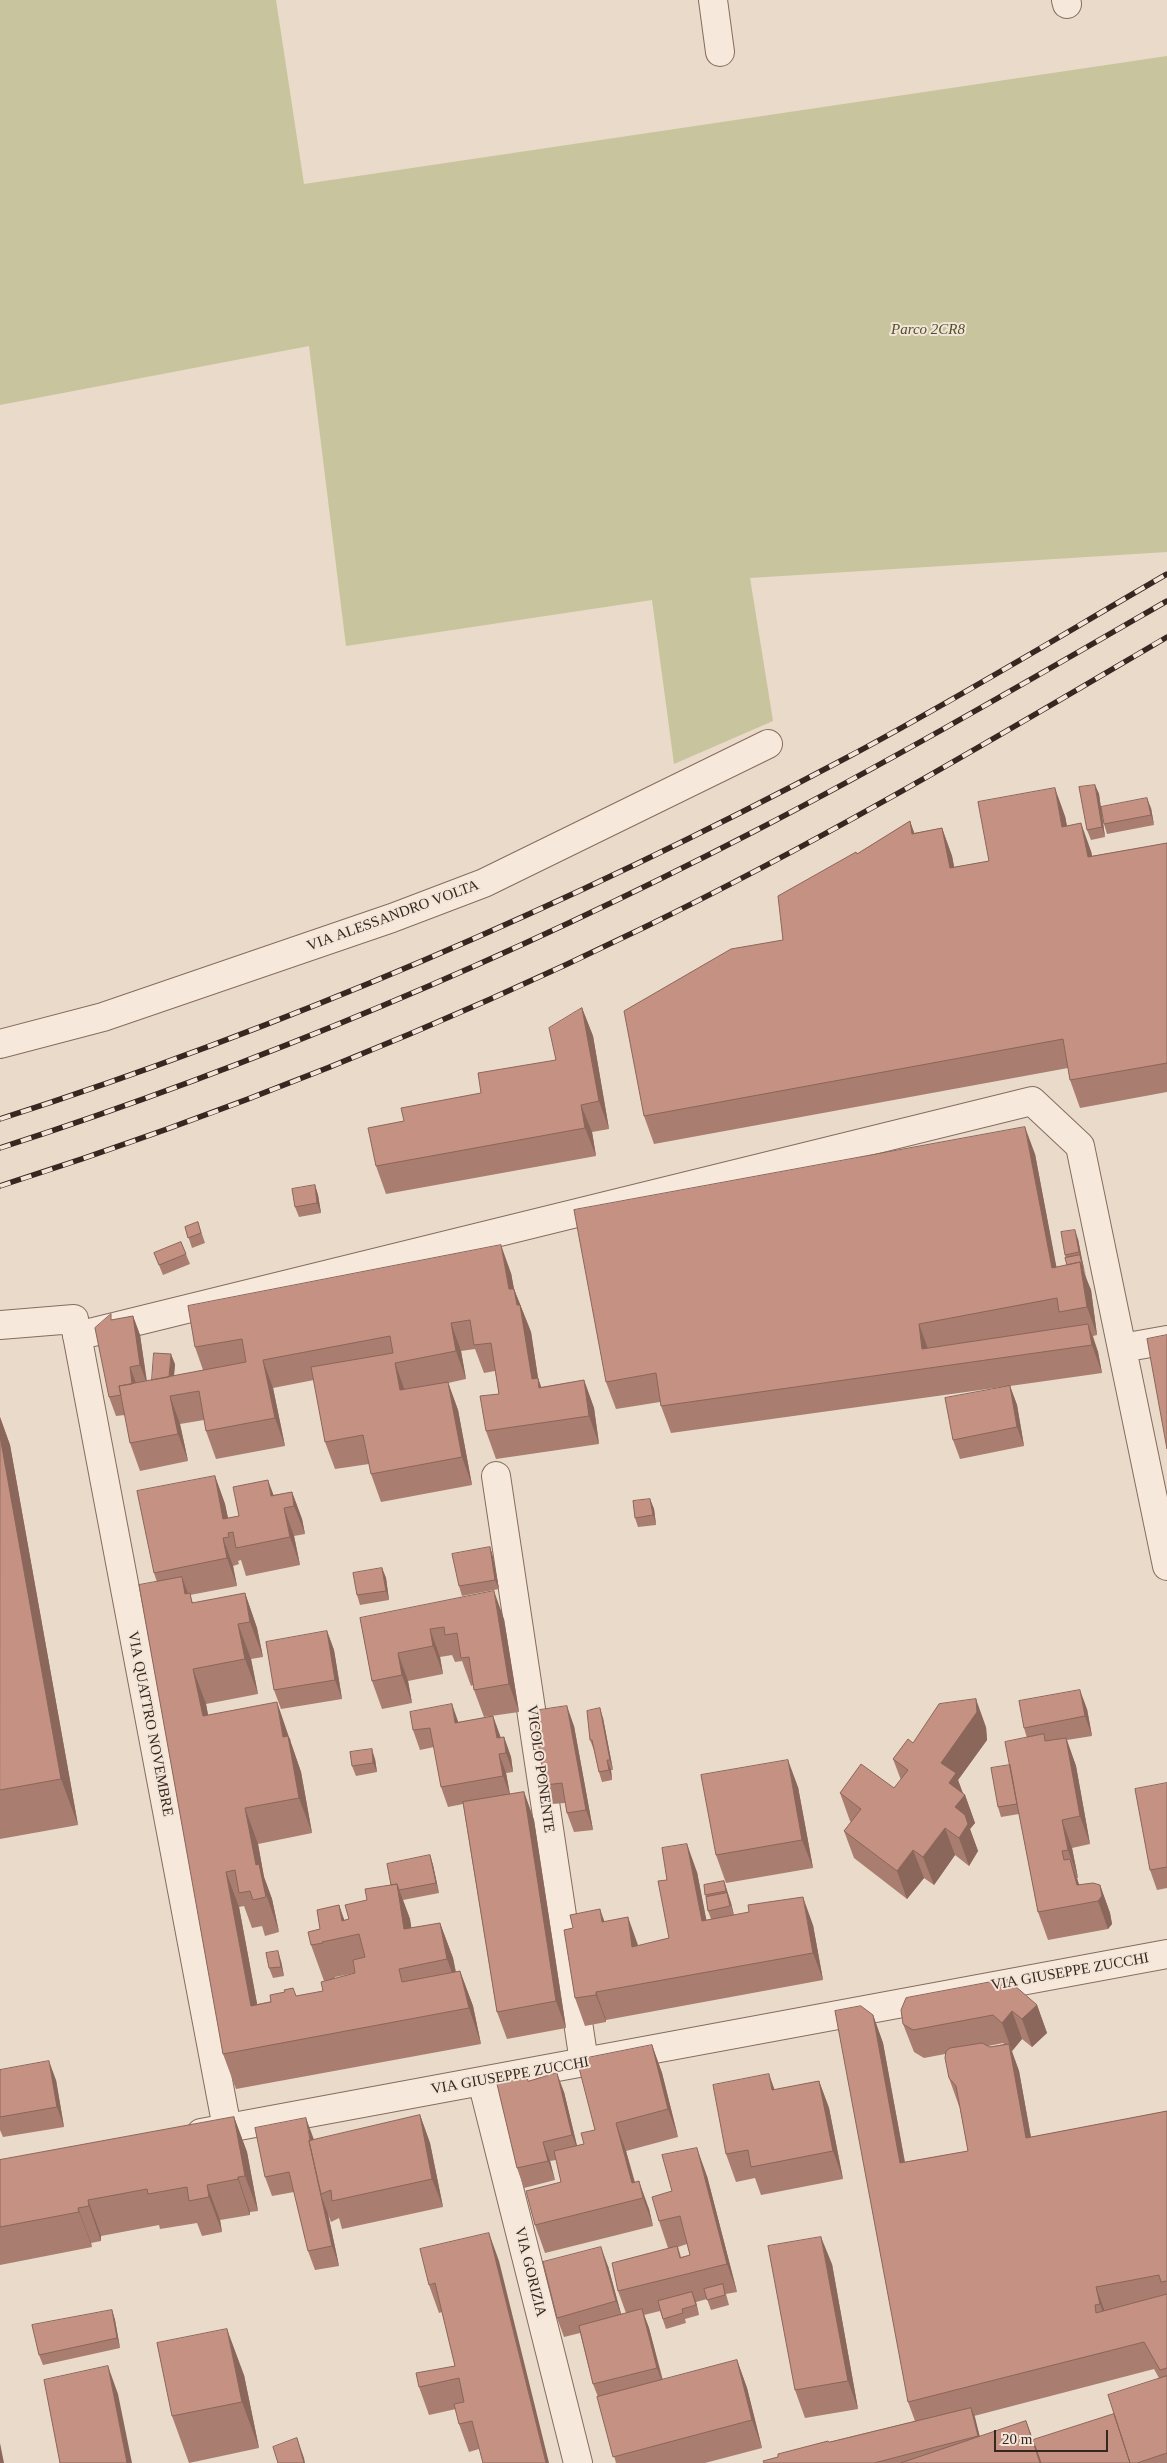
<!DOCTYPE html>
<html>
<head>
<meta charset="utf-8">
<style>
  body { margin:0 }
  #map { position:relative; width:1167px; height:2463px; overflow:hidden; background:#eadac9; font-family:Georgia,serif }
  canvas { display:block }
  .scale { position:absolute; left:994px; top:2430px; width:114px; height:22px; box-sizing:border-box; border:2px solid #372721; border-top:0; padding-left:6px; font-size:15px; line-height:18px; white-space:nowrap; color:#372721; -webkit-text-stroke:4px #f2e5d7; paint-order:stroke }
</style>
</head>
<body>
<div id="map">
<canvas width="1167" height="2463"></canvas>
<div class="scale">20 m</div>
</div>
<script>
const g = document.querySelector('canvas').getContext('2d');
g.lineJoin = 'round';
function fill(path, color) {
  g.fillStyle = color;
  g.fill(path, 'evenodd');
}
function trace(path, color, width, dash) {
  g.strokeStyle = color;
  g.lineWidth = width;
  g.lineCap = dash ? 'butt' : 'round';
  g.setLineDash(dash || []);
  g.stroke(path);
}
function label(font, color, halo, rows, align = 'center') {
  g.font = font + ' Georgia,serif';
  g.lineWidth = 4;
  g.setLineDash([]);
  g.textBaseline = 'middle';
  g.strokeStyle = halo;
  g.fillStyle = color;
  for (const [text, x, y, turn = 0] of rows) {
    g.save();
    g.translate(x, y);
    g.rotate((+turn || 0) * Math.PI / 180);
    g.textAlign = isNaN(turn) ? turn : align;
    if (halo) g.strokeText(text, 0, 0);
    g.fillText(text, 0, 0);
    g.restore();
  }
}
const green = new Path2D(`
  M0,0H276L304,184L1167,56V552L750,578L773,721L674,764L652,600L346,646L309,346L0,405Z`);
const minor = new Path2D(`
  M713,0L720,52
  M1066,0L1067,4
  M0,1044L103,1017L392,918L484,883L768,744
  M0,1325L74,1319L227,2128
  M77,1336L1032,1101L1080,1146L1167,1566
  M1122,1348L1167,1340
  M496,1476L584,2062
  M482,2081L578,2463
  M201,2133L1167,1954`);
const rail = new Path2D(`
  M0,1119C292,1025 575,902 846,758C955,700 1060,636 1167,574
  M0,1148C259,1064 512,957 753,832C894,759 1030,680 1167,601
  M0,1186C221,1115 436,1029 645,927C824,840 995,738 1167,637`);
const wall = new Path2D(`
  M1095,785L1099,794L1105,837L1091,840L1087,830Z
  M1151,808L1154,825L1107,834L1104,824Z
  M1065,816L1067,826L1091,851L1092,856L1167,843V1092L1080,1108L1070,1080L1068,1068L654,1144L644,1116L783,940L857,854L910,821L914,833L942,828L952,856L954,867L989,861Z
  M582,1008L593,1036L609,1129L592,1132L596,1156L386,1194L376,1166L481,1093L556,1060Z
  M1035,1154L1056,1267L1067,1265L1065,1255L1078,1239L1086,1279L1091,1290L1097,1335L1093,1336L1098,1352L1102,1373L1010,1386L1017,1405L1024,1446L960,1459L953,1440L1009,1386L671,1433L661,1406L660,1402L616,1409L606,1382Z
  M315,1185L318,1195L321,1213L299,1217L295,1207Z
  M198,1222L205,1243L192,1248L185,1227Z
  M181,1242L190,1264L163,1275L154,1253Z
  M511,1273L514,1289L531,1332L538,1378L541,1387L584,1380L594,1408L599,1444L496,1459L486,1431L499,1394L495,1371L484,1373L475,1349L461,1351L466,1379L448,1383L458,1410L472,1485L381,1502L371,1474L369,1464L335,1469L325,1442L314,1380L273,1388L285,1446L216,1459L206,1431L204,1420L180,1424L188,1461L140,1471L130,1443L125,1415L116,1416L109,1397L113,1320L133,1316L140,1335L147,1381L152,1380L175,1364L174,1376L203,1370L195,1347Z
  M0,1417L10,1445L78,1825L0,1839Z
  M215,1476L225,1504L228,1518L239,1516L273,1495L292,1492L302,1519L305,1534L294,1536L300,1565L246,1576L241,1560L238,1561L239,1564L233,1566L237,1586L190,1595L193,1603L245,1593L257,1628L263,1657L251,1659L258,1694L206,1704L208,1715L290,1738L291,1743L301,1772L312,1833L258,1844L264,1877L272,1899L279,1932L265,1936L262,1926L252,1928L244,1906L239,1907L257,2004L323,1991L334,1979L324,1981L311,1945L320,1929L339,1905L344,1920L349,1919L367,1900L391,1885L430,1855L433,1865L439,1893L403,1900L410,1919L411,1928L440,1923L453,1958L456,1972L460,1971L473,2006L481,2044L236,2089L223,2054L157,1582L154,1573ZM355,1973L335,1979V1977Z
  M650,1499L654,1509L656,1525L638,1527L635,1518Z
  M490,1547L493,1557L499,1589L462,1596L459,1586Z
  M382,1568L386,1578L389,1600L360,1605L357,1595Z
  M360,1618L504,1619L519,1712L484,1717L474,1690L473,1685L471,1686L462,1661L455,1662L452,1655L440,1657L443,1674L408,1681L412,1703L382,1709L372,1681Z
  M327,1631L334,1650L342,1699L281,1709L274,1690Z
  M1087,1709L1092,1736L1067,1740L1076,1766L1090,1844L1072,1848L1078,1878H1077L1079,1885H1100L1110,1913L1112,1924L1108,1929L1048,1940L1038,1912L1019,1814L1001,1817L998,1807L1010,1765L1027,1738L1024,1728Z
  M493,1716L501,1738L504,1737L511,1757L513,1772L506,1773L510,1794L524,1792L534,1820L566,2028L507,2039L497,2012L463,1804L448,1807L441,1787L434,1747L420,1750L413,1730Z
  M603,1718L613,1770H611L612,1780L602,1782L599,1772L594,1750L590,1740Z
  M574,1726L593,1830L574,1832L567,1813L565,1803L552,1804L545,1785Z
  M986,1727L987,1740L958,1780L963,1794L965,1795L975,1823L970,1829L978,1851L969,1866L955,1855L934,1885L924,1878L907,1899L854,1858L844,1831L851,1822L850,1821L840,1793L894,1788L901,1780L893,1759L913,1743Z
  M375,1759L377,1772L356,1776L352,1766Z
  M1167,1783V1888L1157,1890L1150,1870Z
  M798,1787L813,1868L726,1883L716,1855Z
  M697,1872L706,1920L711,1919L708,1911L704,1885L724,1881L731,1903L734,1915L813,1925L823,1980L606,2020V2022L585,2026L575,1998L573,1928L604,1922L638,1946L669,1938L667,1880Z
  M281,1961L284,1976L273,1978L269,1968Z
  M1037,2005L1047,2033L1032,2047L1022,2039L1012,2051L1019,2071L1031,2137L1167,2111V2463H764L829,2442L915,2421L908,2402L873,2015L883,2043L905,2162L968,2151L960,2108L959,2106L949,2078L945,2054L924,2058L914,2052L903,2024ZM1003,2043L1004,2044L990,2047L988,2046ZM1154,2369L1159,2378L1114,2414L1033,2440L1026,2421L980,2437L974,2416Z
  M652,2045L662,2073L678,2137L626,2151L635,2182L649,2209L653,2226L545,2253L535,2225L561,2182L556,2160L550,2161L555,2180L524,2188L517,2168L528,2081L564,2092L577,2146L584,2144L595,2130Z
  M0,2070L56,2080L64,2127L3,2137L0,2130Z
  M819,2081L829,2108L843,2179L761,2195L755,2178L736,2182L726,2154L774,2090Z
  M420,2115L430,2143L443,2207L342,2229L339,2218L331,2222L328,2214L339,2266L315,2270L308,2251L294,2192L272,2196L265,2177L313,2137L314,2140Z
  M234,2117L247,2152L258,2211L250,2212V2215L220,2220L222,2232L202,2236L197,2223L160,2229L159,2225L101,2236V2241L91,2243L92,2247L0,2265V2160Z
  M707,2176L737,2292L726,2294L729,2305L711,2310L707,2299L696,2302L699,2315L685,2319L686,2323L666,2329L660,2311L644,2315L649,2328L663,2380L737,2360L747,2388L762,2448L705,2463H616L598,2397L593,2384L580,2333L564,2337L557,2318L608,2266L621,2314L626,2313L618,2291L668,2248L659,2221L672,2191ZM687,2244L690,2255L681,2257L678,2247Z
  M499,2261L479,2449L469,2452L459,2424L456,2409L429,2415L419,2387L455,2366L442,2312L439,2313L429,2285Z
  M832,2264L858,2409L805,2418L795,2390Z
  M112,2310L115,2320L120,2348L43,2365L39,2355Z
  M244,2375L259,2448L189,2463L172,2416Z`);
const shadedWall = new Path2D(`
  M1095,785L1099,794L1105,837L1102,827Z
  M1055,788L1065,816L1072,854L1062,827Z
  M1147,798L1151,808L1154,825L1151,815Z
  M910,821L920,849L912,834Z
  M1081,823L1091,851L1098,885L1088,857Z
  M942,828L952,856L960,896L950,868Z
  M582,1008L593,1036L609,1129L599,1101Z
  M581,1105L592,1132L596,1156L585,1128Z
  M1025,1127L1035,1154L1062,1296L1052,1268Z
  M315,1185L318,1195L321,1213L317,1203Z
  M1075,1230L1078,1239L1082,1260L1087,1279L1079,1252Z
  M501,1245L511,1273L516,1300L514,1289L531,1332L539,1384L538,1378L548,1406L532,1379L509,1289Z
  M1080,1262L1091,1290L1097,1335L1087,1307Z
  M133,1316L140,1335L147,1384L140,1365Z
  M451,1323L461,1351L466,1379L456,1351Z
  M919,1324L929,1352L922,1349Z
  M1088,1324L1098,1352L1102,1373L1092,1345Z
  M171,1354L175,1364L172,1396H170L180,1424L188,1461L178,1434L168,1394Z
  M263,1360L273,1388L285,1446L275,1418Z
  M395,1363L405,1391L400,1390Z
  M130,1367L137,1386L134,1393Z
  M584,1380L594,1408L599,1444L589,1416Z
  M448,1382L458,1410L472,1485L462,1457Z
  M1010,1386L1017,1405L1024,1446L1017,1427Z
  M0,1417L10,1445L78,1825L61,1779L0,1436Z
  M215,1476L225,1504L231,1533L223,1519Z
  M268,1480L278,1507L271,1496Z
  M292,1492L302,1519L305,1534L294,1506Z
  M650,1499L654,1509L656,1525L653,1515Z
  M284,1508L294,1536L300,1565L290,1537Z
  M223,1538L233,1566L237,1586L227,1558Z
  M490,1547L493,1557L499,1589L495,1580Z
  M382,1568L386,1578L389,1600L386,1591Z
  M182,1577L195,1613L185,1594Z
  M494,1591L504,1619L519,1712L509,1684Z
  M245,1593L257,1628L263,1657L250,1622Z
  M238,1624L251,1659L258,1694L245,1659Z
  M430,1629L440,1657L443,1674L433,1646Z
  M327,1631L334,1650L342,1699L335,1680Z
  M398,1653L408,1681L412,1703L402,1675Z
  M193,1669L206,1704L215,1751L203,1716Z
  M1080,1690L1087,1709L1092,1736L1085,1716Z
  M976,1699L986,1727L987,1740L958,1780L964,1796L965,1795L975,1823L970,1829L978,1851L969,1866L959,1838L955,1807L941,1763Z
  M277,1702L301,1772L312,1833L299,1798L283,1737Z
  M452,1704L459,1724L455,1723Z
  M567,1706L574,1726L593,1830L586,1810Z
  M600,1708L603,1718L613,1770L610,1760Z
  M493,1716L500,1736L503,1753L497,1738Z
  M504,1737L511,1757L513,1772L506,1753Z
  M1066,1738L1076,1766L1090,1844L1080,1816Z
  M372,1749L375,1759L377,1772L373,1763Z
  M499,1754L506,1773L510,1795L503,1776Z
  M607,1760L611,1770L612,1780L609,1770Z
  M788,1760L798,1787L813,1868L802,1840Z
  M524,1792L534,1820L566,2028L556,2001Z
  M245,1808L258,1844L264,1877L272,1899L279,1932L256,1865Z
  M1062,1820L1072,1848L1078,1878L1068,1850Z
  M945,1828L955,1855L934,1885L923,1857Z
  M687,1844L697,1872L712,1948L702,1921Z
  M913,1850L924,1878L907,1899L897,1871Z
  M430,1855L433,1865L439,1893L436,1883Z
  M1070,1859L1080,1887L1077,1885Z
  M226,1872L239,1907L264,2041L251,2006Z
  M724,1881L731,1903L734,1916L726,1891Z
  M397,1884L410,1919L417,1965L404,1929Z
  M1100,1885L1110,1913L1112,1924L1108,1929L1098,1901Z
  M803,1897L813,1925L823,1980L813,1953Z
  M339,1905L350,1936L342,1921Z
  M600,1909L610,1937L602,1922Z
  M628,1917L638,1945L632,1947Z
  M440,1923L453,1958L460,1995L447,1959Z
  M278,1951L281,1961L284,1976L281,1967Z
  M460,1971L473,2006L481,2044L469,2008Z
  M596,1992L606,2020V2022L596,1995Z
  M1037,2005L1047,2033L1032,2047L1022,2019Z
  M1012,2011L1022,2039L1012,2051L1002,2023Z
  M873,2015L883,2043L910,2191L900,2163Z
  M1009,2044L1019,2071L1036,2166L1026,2138Z
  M652,2045L662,2073L678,2137L668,2109Z
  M49,2061L56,2080L64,2127L57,2107Z
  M557,2073L564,2092L579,2154L572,2135Z
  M769,2074L779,2102L772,2090Z
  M819,2081L829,2108L843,2179L833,2151Z
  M420,2115L430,2143L443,2207L432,2179Z
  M234,2117L247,2152L258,2211L245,2176Z
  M306,2118L313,2137L324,2193L321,2194Z
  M616,2123L626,2151L639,2199L632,2183Z
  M543,2142L550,2161L555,2180L548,2161Z
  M697,2148L707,2176L737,2292L727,2264Z
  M238,2177L250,2212V2215L238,2179Z
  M639,2181L649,2209L653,2226L643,2198Z
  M207,2185L220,2220L222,2232L209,2197Z
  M321,2195L328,2214L339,2266L332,2246Z
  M88,2200L101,2236V2241L89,2206Z
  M78,2208L91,2243L92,2247L79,2212Z
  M489,2233L499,2261L549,2463H546Z
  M821,2237L832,2264L858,2409L848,2381Z
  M601,2247L608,2266L623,2321L616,2301Z
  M1096,2287L1106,2315L1110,2332L1100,2304Z
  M692,2292L696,2302L699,2315L696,2305Z
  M642,2309L649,2328L664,2387L657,2368Z
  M112,2310L115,2320L120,2348L117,2338Z
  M227,2329L244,2375L259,2448L242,2402Z
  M737,2360L747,2388L762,2448L752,2420Z
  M108,2366L118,2394L132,2463H127Z
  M971,2408L975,2417L982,2446L978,2436Z
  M1026,2421L1042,2463H1040Z
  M297,2438L304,2458L305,2463H304Z
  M0,2443L4,2463H0Z`);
const building = new Path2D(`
  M1095,785L1102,827L1087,830L1079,787Z
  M1055,788L1062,827L1081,823L1088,857L1167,843V1063L1070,1080L1063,1039L644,1116L624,1011L731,949L783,940L778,896L856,852L857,854L910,821L912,834L942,828L950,868L989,861L978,802Z
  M1147,798L1151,815L1104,824L1101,807Z
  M582,1008L599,1101L581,1105L585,1128L376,1166L368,1128L404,1121L401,1108L481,1093L478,1073L556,1060L549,1028Z
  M1025,1127L1052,1268L1080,1262L1087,1307L1059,1312L1057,1298L919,1324L922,1349L1088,1324L1092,1345L661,1406L656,1373L606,1382L574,1210Z
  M315,1185L317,1203L295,1207L292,1189Z
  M198,1222L201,1233L188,1238L185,1227Z
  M1075,1230L1079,1252L1065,1255L1061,1232Z
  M181,1242L186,1254L159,1265L154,1253Z
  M501,1245L509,1289H514L517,1305H520L532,1379L538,1378L539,1388L584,1380L589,1416L486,1431L480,1396L499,1394L491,1343L474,1345L470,1320L451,1323L456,1351L395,1363L400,1390L448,1382L462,1457L371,1474L363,1435L325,1442L311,1367L393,1353L390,1336L263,1360L275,1418L206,1431L199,1391L170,1396L178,1434L130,1443L119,1386L246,1362L242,1339L195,1347L188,1306Z
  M1080,1255L1083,1269L1080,1262L1067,1265L1065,1258Z
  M111,1314V1320L133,1316L140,1365L130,1367L132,1384L119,1386L121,1395L109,1397L95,1328Z
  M1167,1335V1449L1147,1339Z
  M154,1353L171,1354L169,1377L152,1380Z
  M1010,1386L1017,1427L953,1440L945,1398Z
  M0,1436L61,1779L0,1790Z
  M215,1476L223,1519L239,1516L233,1487L268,1480L271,1496L292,1492L294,1506L284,1508L290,1537L236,1548L233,1532L228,1533L229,1537L223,1538L227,1558L154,1573L137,1491Z
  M650,1499L653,1515L635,1518L633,1501Z
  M490,1547L495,1580L459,1586L452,1554Z
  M382,1568L386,1591L357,1595L353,1573Z
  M182,1577L185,1594L190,1593L192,1603L245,1593L250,1622L238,1624L245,1659L193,1669L203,1716L277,1702L283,1737L288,1736L299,1798L245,1808L256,1865L259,1864L266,1897L253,1900L250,1891L239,1893L235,1870L226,1872L251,2006L271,2002L270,1995L285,1992L284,1990L293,1988L296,1996L323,1991L321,1982L355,1973L353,1960L365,1957L359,1934L322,1942L323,1943L311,1945L308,1932L320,1929L317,1910L339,1905L342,1921L349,1919L345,1905L367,1900L365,1889L397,1884L404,1929L440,1923L447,1959L399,1969L402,1982L460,1971L469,2008L223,2054L139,1585Z
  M494,1591L509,1684L474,1690L469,1657L461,1658L457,1633L445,1635L444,1627L430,1629L433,1646L398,1653L402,1675L372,1681L360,1618Z
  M327,1631L335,1680L274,1690L266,1642Z
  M1080,1690L1085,1716L1024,1728L1019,1701Z
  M976,1699L977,1712L941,1763L956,1773L949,1783L965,1795L955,1807L965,1815L968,1824L959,1838L945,1828L923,1857L913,1850L897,1871L844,1831L861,1809L840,1793L861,1764L894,1788L908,1770L893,1759L908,1739L913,1743L939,1704Z
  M452,1704L455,1723L493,1716L497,1738L504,1737L506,1753L499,1754L503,1776L441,1787L430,1728L413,1730L410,1712Z
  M567,1706L586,1810L567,1813L562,1783L545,1785L533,1711Z
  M600,1708L610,1760H607L609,1770L599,1772L592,1740H590L587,1711Z
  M1044,1734L1045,1741L1066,1738L1080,1816L1062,1820L1068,1850L1062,1851L1064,1860L1070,1859L1077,1885L1093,1883L1100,1885L1102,1896L1098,1901L1038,1912L1005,1742Z
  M372,1749L373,1763L352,1766L350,1752Z
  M788,1760L802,1840L716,1855L701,1775Z
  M1010,1765L1017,1804L998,1807L991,1768Z
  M1167,1783V1867L1150,1870L1135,1789Z
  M524,1792L556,2001L497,2012L463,1802Z
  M687,1844L702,1921L749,1912L748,1905L803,1897L813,1953L596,1992V1995L575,1998L564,1930L573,1928L570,1915L600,1909L602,1922L628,1917L632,1947L669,1938L658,1881L667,1880L662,1848Z
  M430,1855L436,1883L399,1890L397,1884L391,1885L387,1864Z
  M724,1881L726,1891L705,1895L704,1885Z
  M727,1893L730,1906L708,1911L706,1897Z
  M278,1951L281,1967L269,1968L266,1953Z
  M1007,1979L1037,2005L1022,2019L1012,2011L1002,2023L993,2015L913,2030L903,2024L901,2010L906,1998Z
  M861,2006L873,2015L900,2163L968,2151L956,2086L949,2078L945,2058L946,2051L950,2048L982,2043L990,2047L1009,2044L1026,2138L1167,2111V2281L1161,2282L1159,2275L1096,2287L1100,2304L1095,2305L1096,2313L1167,2294V2368L1160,2370L1144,2342L908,2402L835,2011Z
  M652,2045L668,2109L616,2123L632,2183L639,2181L643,2198L535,2225L526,2191L561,2182L554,2151L584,2144L581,2133L595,2130L577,2060Z
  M49,2061L57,2107L0,2117V2070Z
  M557,2073L572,2135L543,2142L548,2161L517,2168L497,2084L527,2077L528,2081Z
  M769,2074L772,2090L819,2081L833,2151L751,2167L748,2150L726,2154L713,2085Z
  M420,2115L432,2179L332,2201L331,2190L321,2194L309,2141Z
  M234,2117L245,2176L238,2177V2179L207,2185L209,2197L189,2201L187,2187L148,2194L147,2189L88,2200L89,2206L78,2208L79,2212L0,2227V2160Z
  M306,2118L310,2140L309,2141L332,2246L308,2251L289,2172L265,2177L255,2128Z
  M697,2148L727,2264L618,2291L612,2263L677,2246L680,2258L690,2255L680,2216L659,2221L652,2197L672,2191L662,2155Z
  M489,2233L546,2463H483L472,2421L459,2424L454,2404L464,2402L459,2378L419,2387L416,2373L455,2366L435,2283L429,2285L420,2249Z
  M821,2237L848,2381L795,2390L768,2246Z
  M601,2247L616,2301L557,2318L543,2262Z
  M723,2284L725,2295L707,2300L704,2289Z
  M692,2292L696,2305L682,2309L683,2313L663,2319L658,2301Z
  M642,2309L657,2368L593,2384L579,2326Z
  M112,2310L117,2338L39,2355L32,2325Z
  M227,2329L242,2402L172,2416L157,2343Z
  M737,2360L752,2420L613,2457L597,2397Z
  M108,2366L127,2463H60L44,2380Z
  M1167,2376V2453L1137,2463H1130L1108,2395Z
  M971,2408L978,2436L874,2463H764L763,2461L778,2457V2454L828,2441L829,2442Z
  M1114,2414L1130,2463H1041L1033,2440Z
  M1026,2421L1040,2463H901Z
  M297,2438L304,2463H278L273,2447Z`);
const parkNames = [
  ["Parco 2CR8",928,330]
];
const streetNames = [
  ["VIA ALESSANDRO VOLTA",393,916,-20],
  ["VIA QUATTRO NOVEMBRE",150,1724,79],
  ["VICOLO PONENTE",540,1769,82],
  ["VIA GIUSEPPE ZUCCHI",1070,1972,-10],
  ["VIA GIUSEPPE ZUCCHI",510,2076,-10],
  ["VIA GORIZIA",530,2272,76]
];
fill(green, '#c8c49d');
trace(minor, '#856c5f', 30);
trace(minor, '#f6e9db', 28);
trace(rail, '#372721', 5.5);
trace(rail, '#f2e5d7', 4, [11]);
fill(wall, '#a97d70');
fill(shadedWall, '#8a665b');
fill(building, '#c59182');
trace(building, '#8a665b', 1);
label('italic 15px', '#4f512a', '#f2e5d7', parkNames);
label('15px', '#372721', '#f2e5d7', streetNames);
</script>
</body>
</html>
